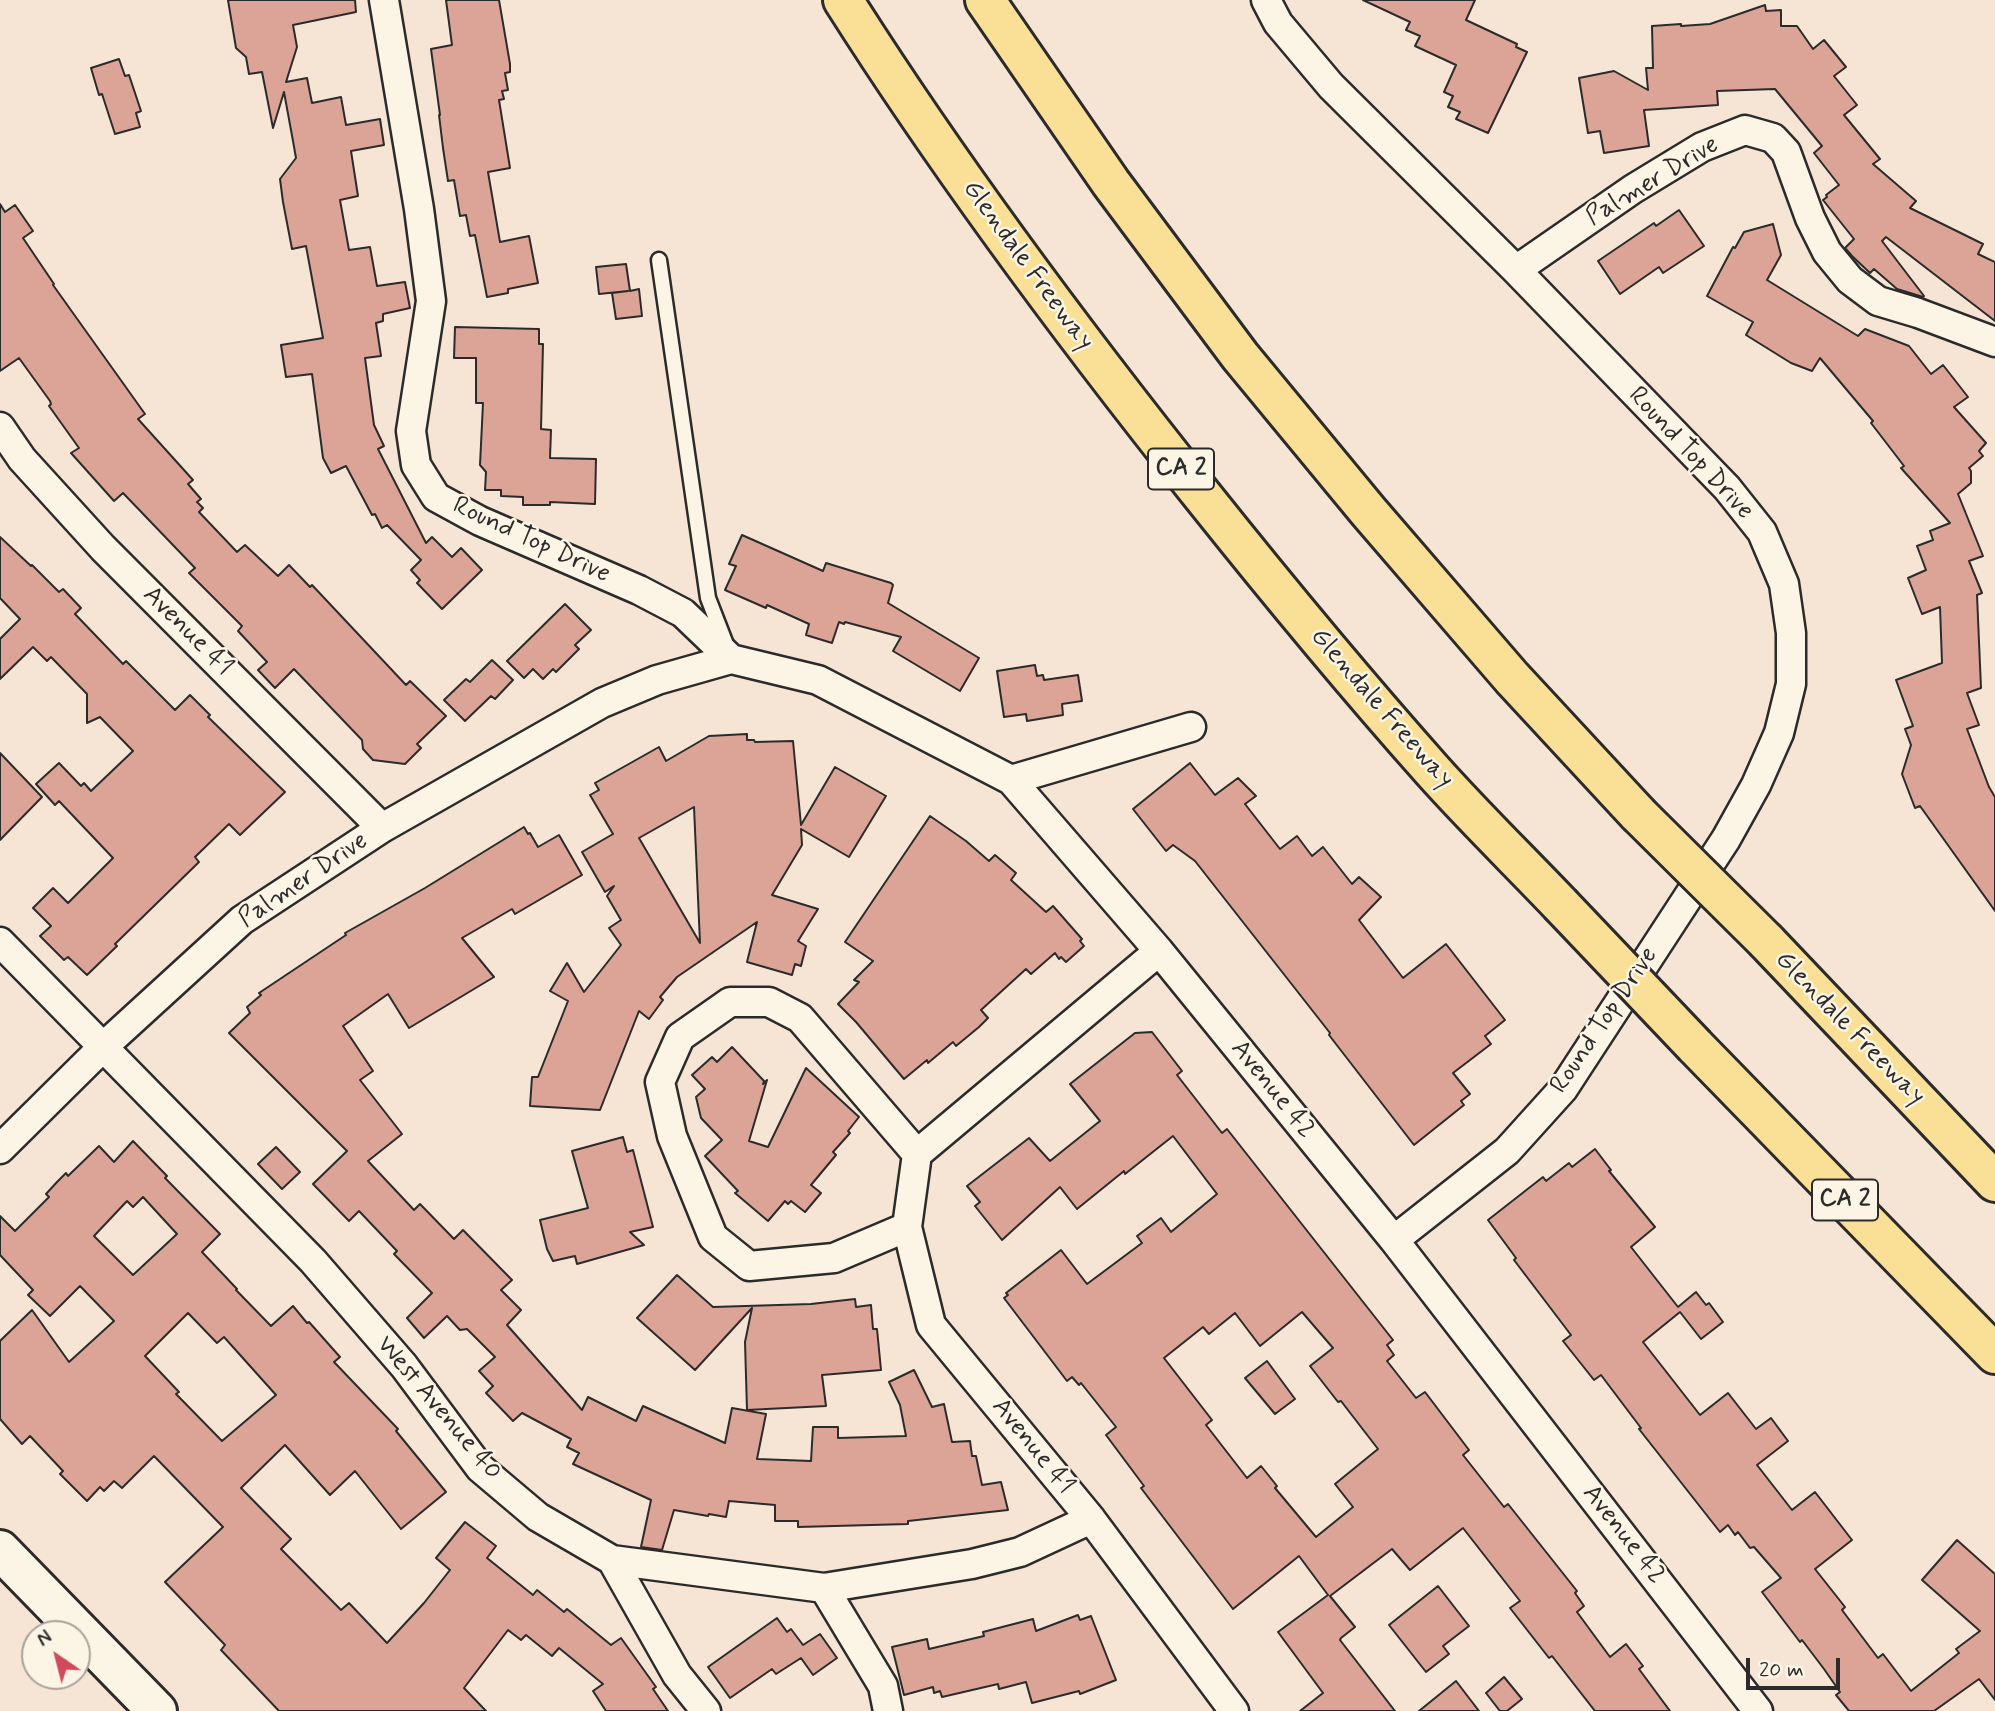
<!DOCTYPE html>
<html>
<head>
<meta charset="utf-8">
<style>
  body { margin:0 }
  #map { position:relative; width:1995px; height:1711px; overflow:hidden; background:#f6e5d5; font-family:Mynerve,sans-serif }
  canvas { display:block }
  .north { position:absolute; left:21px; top:1620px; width:70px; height:70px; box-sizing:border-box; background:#fcf5e5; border:2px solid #a8a49b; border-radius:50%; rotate:325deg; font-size:19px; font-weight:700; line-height:28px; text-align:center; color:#2b2b2b }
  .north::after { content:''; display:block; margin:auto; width:24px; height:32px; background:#d1495b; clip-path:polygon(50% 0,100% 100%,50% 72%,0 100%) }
  .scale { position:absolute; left:1746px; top:1658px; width:94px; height:32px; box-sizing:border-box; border:4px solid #2b2b2b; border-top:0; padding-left:9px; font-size:21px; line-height:24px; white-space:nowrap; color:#2b2b2b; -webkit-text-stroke:5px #fcf5e5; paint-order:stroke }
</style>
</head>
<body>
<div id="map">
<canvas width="1995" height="1711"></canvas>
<div class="north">N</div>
<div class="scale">20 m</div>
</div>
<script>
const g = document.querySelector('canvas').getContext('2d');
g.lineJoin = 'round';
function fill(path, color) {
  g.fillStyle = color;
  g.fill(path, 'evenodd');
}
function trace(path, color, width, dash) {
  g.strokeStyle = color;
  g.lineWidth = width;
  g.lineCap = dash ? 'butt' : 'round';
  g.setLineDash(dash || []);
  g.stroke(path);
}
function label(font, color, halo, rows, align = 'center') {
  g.font = font + ' Mynerve,sans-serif';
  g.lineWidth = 5;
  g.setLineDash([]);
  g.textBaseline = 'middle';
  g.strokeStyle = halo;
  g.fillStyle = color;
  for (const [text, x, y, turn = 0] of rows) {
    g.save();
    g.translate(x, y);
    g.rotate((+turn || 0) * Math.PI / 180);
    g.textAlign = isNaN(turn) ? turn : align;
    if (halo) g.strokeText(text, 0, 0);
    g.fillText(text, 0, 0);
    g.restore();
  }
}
const building = new Path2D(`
  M228,0H355L356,12L293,25L297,47L286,82L307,78L312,103L341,97L346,125L380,119L384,145L351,151L358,196L340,200L349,250L370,247L377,286L405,282L410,308L383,314V321L376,323L381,356L365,358L374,425L384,446L378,449L426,543L432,537L452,557L461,548L482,570L442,609L417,583L420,580L411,570L421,560L387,525L382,528L375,514L372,515L346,466L331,473L323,458L312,374L286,377L281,345L323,338L306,246L292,249L283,202L280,179L296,158L293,141L284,92L273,128L262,72L249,74L246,57L236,48Z
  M446,0H499L510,64V72L505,73L508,90L502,91L504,99L499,100L510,168L488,172L500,242L529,236L538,283L508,289V293L487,297L475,235L470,236L466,215L460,216L454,180L448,181L443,148L439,115H440L431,49L452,45Z
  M1363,0H1475L1466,20L1517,44L1516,47L1527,52L1488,133L1456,119L1460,112L1448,107L1453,96L1444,92L1456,65L1415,46L1420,36L1406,30L1410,22Z
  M1765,5L1766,11L1781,10V26H1797L1813,49L1824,40L1846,67L1834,76L1857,105L1844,115L1880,159L1873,164L1916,201L1910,208L1983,244L1978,254L1995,262V321L1886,237L1882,241L1924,296L1923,297L1897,289L1874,269L1870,273L1852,256L1845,248L1854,239L1823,200L1827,197L1826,195L1839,185L1814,153L1822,146L1775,89L1717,91L1718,105L1644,110L1649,146L1604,153L1600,131L1588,133L1579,78L1614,71L1648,90L1646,68H1653L1652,26L1681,24V26L1710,24Z
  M119,59L125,76L129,75L141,111L136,113L140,127L115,134L102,94L99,95L91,68Z
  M0,204L5,212L15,205L33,231L23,238L54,284L53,285L145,414L138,419L193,480L188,484L201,499L197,502L203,508L199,512L237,552L245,545L278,576L289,565L310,587L312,585L406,685L410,681L446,716L417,744L421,748L405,764L373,760L363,749L362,740L294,669L275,688L258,670L267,662L238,631L242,626L189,573L195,568L123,493L114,501L71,453L79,448L49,406L51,404L50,401L19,358L0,371Z
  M1679,210L1704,246L1663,273L1659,267L1620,294L1598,261L1654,223L1656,226Z
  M1773,224L1781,255L1767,280L1858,336L1865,329L1909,346L1931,374L1943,365L1968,397L1954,407L1986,443L1979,451L1983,456L1969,468L1971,471V483L1958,494L1983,556L1969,561L1982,593L1977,595L1981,688L1967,693L1979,725L1967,729L1989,787L1995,797V911L1920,806L1915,808L1902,774L1911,745L1905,729L1913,726L1896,680L1942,663L1940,607L1922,614L1908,578L1926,570L1917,546L1933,540L1930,531L1950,523L1901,468L1904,466L1871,423L1873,421L1820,358L1812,371L1791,363L1746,335L1753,322L1707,296L1733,247L1735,248L1744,232Z
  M626,264L630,291L639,289L642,316L616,319L612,293L628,291L599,294L596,267Z
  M455,327L539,329V344H543L541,429L551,430L550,458L596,459L595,504L550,502V505H523V497L501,496V490H485L486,472L480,465L483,403H476V358H454Z
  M742,535L823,571L826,563L891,583L893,585L888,603L979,658L960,691L893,651L901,637L845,622L844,624L839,622L832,643L806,635L809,624L767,605L766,608L725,590L736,566L729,564Z
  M0,537L31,566L32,565L59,592L63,589L81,608L75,614L123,664L126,661L175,710L190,695L210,715L208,717L285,792L240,835L229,824L195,857L199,862L115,944L117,946L87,975L68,957L64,960L40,936L51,926L33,908L53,888L68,903L113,858L59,801L55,805L36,784L59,763L81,786L84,783L91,791L133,751L100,717L87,723V694L51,657L47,661L33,647L0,679V639L20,619L0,598Z
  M565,604L591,630L575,645L579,649L556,672L553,669L543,679L533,669L524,678L507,661Z
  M492,660L513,680L495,699L491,696L465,721L444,700L466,679L470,682Z
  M1035,665L1037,676L1043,675L1044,680L1078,675L1082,701L1062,704L1063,715L1027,721L1026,714L1004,717L997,671Z
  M747,734V740H754L755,742L793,741L801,825L835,767L886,796L849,857L801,829L802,845L772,895L818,909L798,941L806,946L801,966L795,964L792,975L747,962L757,922L677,977L660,997L663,1000L649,1019L639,1011L600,1110L530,1106L532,1077H538L568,1001L550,991L567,963L584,992L621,945L609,928L621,920L607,896L614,886L605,892L582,852L613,834L590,795L599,790L595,783L659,747L666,761L709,736ZM694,807L700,943L639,838Z
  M0,753L42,797L0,840Z
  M1190,763L1215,795L1238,778L1256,796L1245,804L1280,849L1297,836L1312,856L1323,847L1352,884L1359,877L1381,897L1359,920L1403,978L1446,944L1505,1020L1485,1036L1491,1044L1453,1073L1470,1094L1461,1101L1464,1105L1414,1145L1329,1035L1330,1033L1195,861L1173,845L1166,851L1133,809Z
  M930,816L966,841L989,861L995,855L1016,873L1011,880L1046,912L1053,906L1082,939L1080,941L1084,946L1066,962L1061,957L1059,959L1055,953L1031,974L1026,969L981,1010L988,1018L979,1027L956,1046L953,1042L928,1063L927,1060L904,1079L856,1022L838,1004L859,982L854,980L873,961L845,942Z
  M524,827L528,834L530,833L538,847L559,835L582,875L515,914L512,909L462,938L494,977L409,1028L388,994L343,1026L373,1071L360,1080L402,1134L368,1161L414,1210L420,1204L454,1239L463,1230L512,1280L501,1290L521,1310L507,1325L582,1410L588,1397L636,1421L643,1406L725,1443L732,1408L766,1414L757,1459L811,1461L813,1427H838V1438L906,1436L900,1405L889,1382L914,1370L932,1407L944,1404L952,1442L970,1441L972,1456H976L982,1485L1001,1482L1008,1510L908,1521V1524L798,1527V1521H775V1505L729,1501L726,1517L709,1514L708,1516L674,1510L662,1550L641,1547L651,1500L573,1464L579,1453L567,1447L571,1439L522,1413L513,1421L486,1393L493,1386L479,1371L495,1357L467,1329L460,1330L447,1316L424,1338L407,1318L432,1293L394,1254L397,1251L359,1211L349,1221L313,1184L347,1151L229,1033L250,1013L247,1007L261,995L259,993L346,935L345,933L425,888Z
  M1152,1032L1182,1071L1177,1075L1222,1133L1227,1129L1393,1340L1387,1345L1394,1355L1387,1361L1416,1398L1425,1392L1469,1450L1463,1455L1504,1507L1508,1504L1577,1591L1575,1593L1584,1606L1577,1612L1610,1657L1626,1644L1643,1666L1639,1669L1670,1711H1595L1552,1656L1549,1658L1510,1608L1520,1601L1463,1528L1410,1570L1392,1549L1330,1596L1355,1627L1341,1638L1340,1640L1395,1711H1300L1323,1693L1278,1632L1328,1595L1299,1556L1233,1609L1141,1488L1144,1486L1106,1435L1116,1427L1081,1383L1079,1385L1072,1377L1067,1381L1004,1298L1008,1295L1006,1293L1061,1250L1087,1284L1142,1243L1137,1236L1161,1218L1171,1232L1217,1194L1173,1136L1125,1174L1124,1171L1077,1209L1060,1187L1002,1240L975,1206L980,1202L967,1186L1029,1138L1050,1161L1100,1121L1070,1084L1135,1033ZM1302,1312L1333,1348L1310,1366L1338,1402L1341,1401L1378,1449L1335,1484L1353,1507L1316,1537L1275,1488L1277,1486L1261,1466L1247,1478L1206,1425L1212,1420L1164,1358L1203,1327L1209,1334L1235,1313L1260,1346Z
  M732,1047L764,1081L763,1084L767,1080L749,1141L768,1147L806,1068L859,1117L848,1131L850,1133L833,1152L836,1155L811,1185L821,1193L805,1212L791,1201L788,1204L785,1201L768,1221L735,1193L738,1191L705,1156L722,1140L701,1118L696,1097L705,1089L692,1075L712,1057L717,1062Z
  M623,1137L627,1152L633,1150L653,1227L630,1232L644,1245L577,1264L575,1256L553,1261L547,1249L540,1220L588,1208L572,1151Z
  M133,1141L167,1176L165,1178L220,1234L202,1252L237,1289L236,1290L271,1326L293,1306L307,1323L309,1322L340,1357L334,1362L398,1429L396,1431L446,1492L401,1529L355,1471L330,1495L285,1445L241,1488L291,1539L281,1549L341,1610L349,1603L387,1643L424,1603L450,1570L436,1558L465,1522L496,1546L487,1558L533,1595L537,1590L564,1612L567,1609L611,1645L621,1638L656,1687L653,1689L668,1711H606L593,1691L603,1684L559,1648L552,1656L526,1635L521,1640L508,1630L464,1688L486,1711H279L221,1650L225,1645L165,1582L223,1527L154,1456L122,1488L114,1481L104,1491L100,1487L87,1501L60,1474L63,1471L30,1436L22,1444L0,1419V1341L32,1310L69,1362L114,1321L80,1286L50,1316L28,1295L33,1290L0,1255V1216L15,1231L49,1197L46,1194L57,1182L66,1173L68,1176L99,1146L114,1162ZM143,1197L177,1234L133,1275L94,1236L127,1201L133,1207ZM188,1313L217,1343L224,1337L276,1395L222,1441L176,1394L179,1392L145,1356Z
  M276,1147L300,1172L282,1189L258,1164Z
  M1595,1149L1611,1170L1609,1171L1655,1227L1631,1247L1678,1307L1696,1292L1706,1305L1709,1303L1723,1322L1701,1339L1680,1312L1643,1342L1700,1415L1728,1393L1756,1429L1771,1418L1788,1441L1757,1465L1792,1510L1815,1492L1852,1540L1815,1569L1845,1607L1842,1610L1878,1658L1883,1654L1911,1691L1959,1653L1956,1649L1980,1631L1922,1580L1957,1540L1995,1574V1700L1979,1679L1934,1711H1849L1836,1695L1840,1692L1824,1669L1802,1640L1800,1642L1762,1592L1781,1578L1754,1547L1750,1548L1738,1532L1735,1535L1728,1525L1720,1532L1639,1429L1641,1428L1601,1375L1594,1380L1563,1341L1571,1335L1514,1260L1516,1258L1488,1220L1543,1177L1546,1181L1569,1163L1572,1167Z
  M677,1275L713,1307L811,1304L855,1299L856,1307L871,1305L873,1329H877L881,1370L822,1375L826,1406L747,1410L745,1342L752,1308L695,1370L637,1318Z
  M1267,1361L1295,1399L1275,1414L1245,1378Z
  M1438,1586L1469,1626L1443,1646L1449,1654L1426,1672L1389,1625Z
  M1078,1615L1080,1620L1091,1616L1116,1680L1080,1694L1079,1691L1032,1703L1026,1682L999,1689L998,1684L942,1697L940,1691L934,1693L933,1687L904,1695L892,1647L927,1639L929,1649L984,1636L983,1632L1033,1619L1036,1631Z
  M777,1618L787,1632L791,1629L803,1645L820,1634L837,1658L813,1675L801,1658L776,1674L772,1669L730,1698L708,1667Z
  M1504,1677L1522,1699L1507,1711H1500L1486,1693Z
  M1456,1681L1479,1711H1419Z`);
const lane = new Path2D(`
  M659,260L708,598L727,647`);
const street = new Path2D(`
  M384,0L419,209L431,301L411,431L416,465L436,497L480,521L639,590L683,613L731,659
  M1266,0L1278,23L1331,86L1516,270L1727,488L1762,532L1784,584L1791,633V684L1779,733L1756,785L1726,839L1563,1089L1507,1151L1394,1240
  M1516,270L1633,189L1702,147L1745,130L1773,138L1786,152L1810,218L1827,252L1850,280L1878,301L1918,313L1995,342
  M0,427L22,459L103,548L382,828
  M1011,780L1191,727
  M0,942L313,1261L404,1366L480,1468L538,1517L612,1560L824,1588L972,1564L1020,1552L1091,1519
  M0,1149L103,1047L242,920L382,828L602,703L657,680L731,659L818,680L1011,780L1159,951L1394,1240L1758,1711
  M917,1154L907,1227L931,1325L1091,1519L1234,1711
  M917,1154L1159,951
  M907,1227L834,1258L749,1266L713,1237L672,1136L660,1082L680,1037L730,1002H769L800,1018L917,1154
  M612,1560L677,1675L706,1711
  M824,1588L883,1686L888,1711`);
const secondary = new Path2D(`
  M0,1550L157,1711`);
const highway = new Path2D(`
  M843,0C952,172 1074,335 1201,494C1276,588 1352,680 1432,770C1473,816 1518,860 1560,904
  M985,0L1111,183L1240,356L1368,511L1512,678L1638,814
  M1766,941L1995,1182
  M1695,1046L1995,1354`);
const highwayBridge = new Path2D(`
  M1638,814L1766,941
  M1560,904L1695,1046`);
const shields = [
  [1181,469,66],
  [1845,1200,66]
];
const shieldNames = [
  ["CA 2",1181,469],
  ["CA 2",1845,1200]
];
const streetNames = [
  ["Palmer Drive",1653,182,-31],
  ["Glendale Freeway",1027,266,54],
  ["Round Top Drive",1690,454,47],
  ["Round Top Drive",531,541,25],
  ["Avenue 41",187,632,45],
  ["Glendale Freeway",1381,709,49],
  ["Palmer Drive",304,881,-34],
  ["Round Top Drive",1605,1021,-56],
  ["Glendale Freeway",1849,1029,46],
  ["Avenue 42",1272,1090,51],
  ["West Avenue 40",438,1409,50],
  ["Avenue 41",1032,1447,51],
  ["Avenue 42",1623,1535,52]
];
fill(building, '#dca496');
trace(building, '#2b2b2b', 2);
trace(lane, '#2b2b2b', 19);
trace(street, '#2b2b2b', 33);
trace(secondary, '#2b2b2b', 44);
trace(highway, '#2b2b2b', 44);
trace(lane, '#fcf5e5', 14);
trace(street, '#fcf5e5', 28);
trace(secondary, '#fcf5e5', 38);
trace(highway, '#fadf96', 38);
trace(highwayBridge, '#2b2b2b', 44, []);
trace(highwayBridge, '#fadf96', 38);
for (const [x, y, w] of shields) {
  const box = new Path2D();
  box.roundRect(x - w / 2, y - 20.5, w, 41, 5);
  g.fillStyle = '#fcf5e5';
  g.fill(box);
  trace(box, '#2b2b2b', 2);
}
label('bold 24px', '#2b2b2b', null, shieldNames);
label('26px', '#2b2b2b', '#fcf5e5', streetNames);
</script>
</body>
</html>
